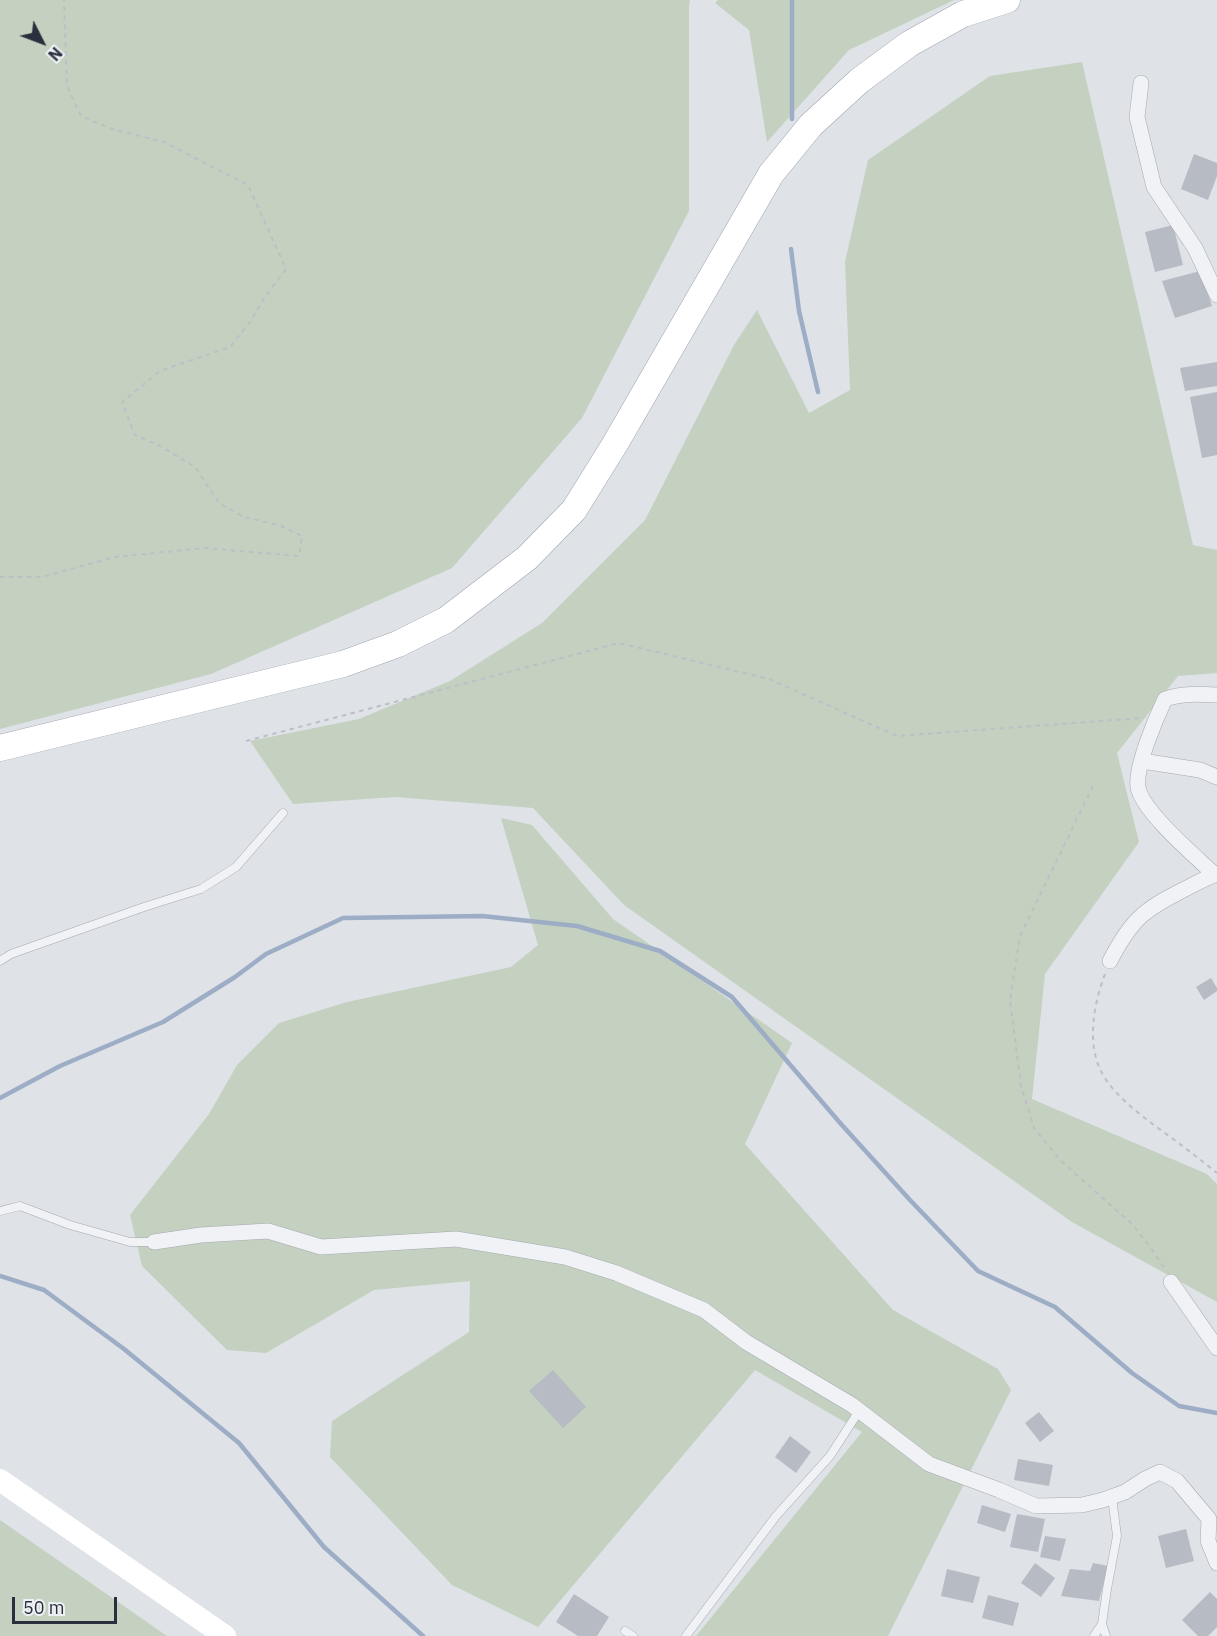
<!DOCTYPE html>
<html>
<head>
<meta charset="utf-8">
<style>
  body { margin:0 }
  #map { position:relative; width:1217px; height:1636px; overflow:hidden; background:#dfe2e7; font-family:"IBM Plex Sans",sans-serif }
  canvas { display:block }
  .north { position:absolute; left:12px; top:12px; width:60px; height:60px; -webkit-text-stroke:4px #eef0f5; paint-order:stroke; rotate:132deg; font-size:16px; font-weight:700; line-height:24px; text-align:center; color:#292f3d }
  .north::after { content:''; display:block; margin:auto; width:21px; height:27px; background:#292f3d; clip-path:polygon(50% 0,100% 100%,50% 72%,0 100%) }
  .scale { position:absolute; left:12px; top:1597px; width:105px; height:27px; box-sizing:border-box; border:3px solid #292f3d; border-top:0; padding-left:8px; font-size:18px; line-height:21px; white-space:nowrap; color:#292f3d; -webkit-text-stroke:4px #eef0f5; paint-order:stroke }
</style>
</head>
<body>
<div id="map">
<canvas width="1217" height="1636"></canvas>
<div class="north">N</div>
<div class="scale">50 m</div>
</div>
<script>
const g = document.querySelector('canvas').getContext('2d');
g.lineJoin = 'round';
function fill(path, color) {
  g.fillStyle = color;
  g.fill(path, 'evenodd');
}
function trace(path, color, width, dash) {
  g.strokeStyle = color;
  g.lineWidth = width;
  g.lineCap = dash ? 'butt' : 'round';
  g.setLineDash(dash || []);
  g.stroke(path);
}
const green = new Path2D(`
  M0,0H690L689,5V211L582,418L452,568L211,674L0,729Z
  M718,0H954L849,50L767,142L749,30L715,3Z
  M1082,62L1193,545L1217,550V673L1178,676L1117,753L1139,842L1045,974L1032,1099L1207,1174L1217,1184V1302L1072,1222L624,905L533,808L395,797L293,804L250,741L359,719L450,681L542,623L645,520L734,345L757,310L809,413L850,390L845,262L868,160L990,76Z
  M501,818L532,825L613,919L792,1043L745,1144L893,1310L998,1369L1011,1390L888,1636H696L862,1432L755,1370L538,1627L452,1585L330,1457L332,1421L469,1332L470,1281L374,1290L266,1353L227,1350L142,1266L130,1215L209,1114L237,1065L279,1023L347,1002L511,967L538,945Z
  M0,1520L167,1636H0Z`);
const stream = new Path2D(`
  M792,119V0
  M791,249L799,311L818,392
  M0,1098L60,1066L163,1022L235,977L266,954L343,918L482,916L577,926L660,951L732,997L841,1124L910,1200L978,1271L1055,1307L1132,1373L1179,1406L1217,1413
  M0,1276L44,1290L124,1349L239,1443L324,1547L423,1636`);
const building = new Path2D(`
  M1194,154L1217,163V176L1208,200L1181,189Z
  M1173,225L1183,265L1155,272L1145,232Z
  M1200,271L1212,306L1175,318L1162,281Z
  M1217,362V386L1185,391L1180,368Z
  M1217,392V455L1202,458L1190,397Z
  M1211,978L1217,988V991L1204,1000L1196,987Z
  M553,1370L586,1407L563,1428L529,1391Z
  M1039,1412L1054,1431L1040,1442L1025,1423Z
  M790,1436L811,1452L796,1473L775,1457Z
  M1018,1459L1053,1465L1049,1486L1014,1480Z
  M982,1505L1011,1514L1005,1532L977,1523Z
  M1017,1514L1045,1519L1038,1552L1010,1547Z
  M1186,1529L1194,1561L1166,1568L1158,1536Z
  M1045,1536L1066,1539L1060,1561L1040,1557Z
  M1035,1563L1055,1578L1041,1597L1021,1583Z
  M1093,1563L1108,1566L1099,1601L1061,1596L1070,1569L1090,1571Z
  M947,1569L980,1577L973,1603L941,1596Z
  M1210,1592L1217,1599V1627L1208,1636H1198L1182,1620Z
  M574,1594L609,1617L597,1636H578L556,1622Z
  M988,1595L1019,1603L1013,1626L982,1618Z`);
const path = new Path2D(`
  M0,577H42L115,557L204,548L299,556L302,536L279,525L244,517L220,504L195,467L160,446L135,435L122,402L160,371L230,347L250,322L265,297L286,269L248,185L164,142L112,129L81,116L67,86L64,0
  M246,741L619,643L769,679L897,736L1142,718
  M1093,786L1020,936L1010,1000L1021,1086L1034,1128L1060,1160L1133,1225L1153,1251L1164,1268
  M1105,974C1094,1003 1086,1044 1102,1073C1115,1098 1150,1122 1173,1139C1188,1150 1202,1161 1217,1173`);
const service = new Path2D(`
  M0,961L11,954L144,907L201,889L236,867L283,813
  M0,1211L20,1206L70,1225L130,1242H154
  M625,1631L633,1636
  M686,1636L776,1516L830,1456L859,1411
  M1094,1636L1102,1624
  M1106,1636L1102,1624L1107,1589L1117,1536L1112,1497`);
const minor = new Path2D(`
  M1141,83L1137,117L1154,187L1195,248L1217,295
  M1142,761L1200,770L1217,777
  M1214,874C1196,857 1141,810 1138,787C1135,767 1156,718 1165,699C1183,693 1199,694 1217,695
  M1110,961C1132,918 1145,909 1187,888C1197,883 1207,877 1217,874
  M154,1242L201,1235L268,1231L321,1247L456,1239L565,1257L616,1273L704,1310L746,1342L852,1405L929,1464L999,1490L1036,1506L1082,1505L1103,1500L1125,1492L1145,1479L1160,1472L1177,1481L1209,1519L1208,1541L1217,1563
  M1171,1282L1217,1348`);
const secondary = new Path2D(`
  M0,1480L225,1636`);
const primary = new Path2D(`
  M0,748L343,664L398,644L446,620L527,558L574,510L615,444L771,174L811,125L859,81L909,44L963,14L1007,0`);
fill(green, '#c4d1c0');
trace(stream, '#9cadc5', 4.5);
fill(building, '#b6bbc4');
trace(service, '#a5a9b1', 9);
trace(minor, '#a5a9b1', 16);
trace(primary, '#9fa5b2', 27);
trace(path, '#bdbfc6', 2, [4.5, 4.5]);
trace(service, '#f1f2f6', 8);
trace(minor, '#f1f2f6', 15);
trace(secondary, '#fff', 22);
trace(primary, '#fff', 26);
</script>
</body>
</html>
